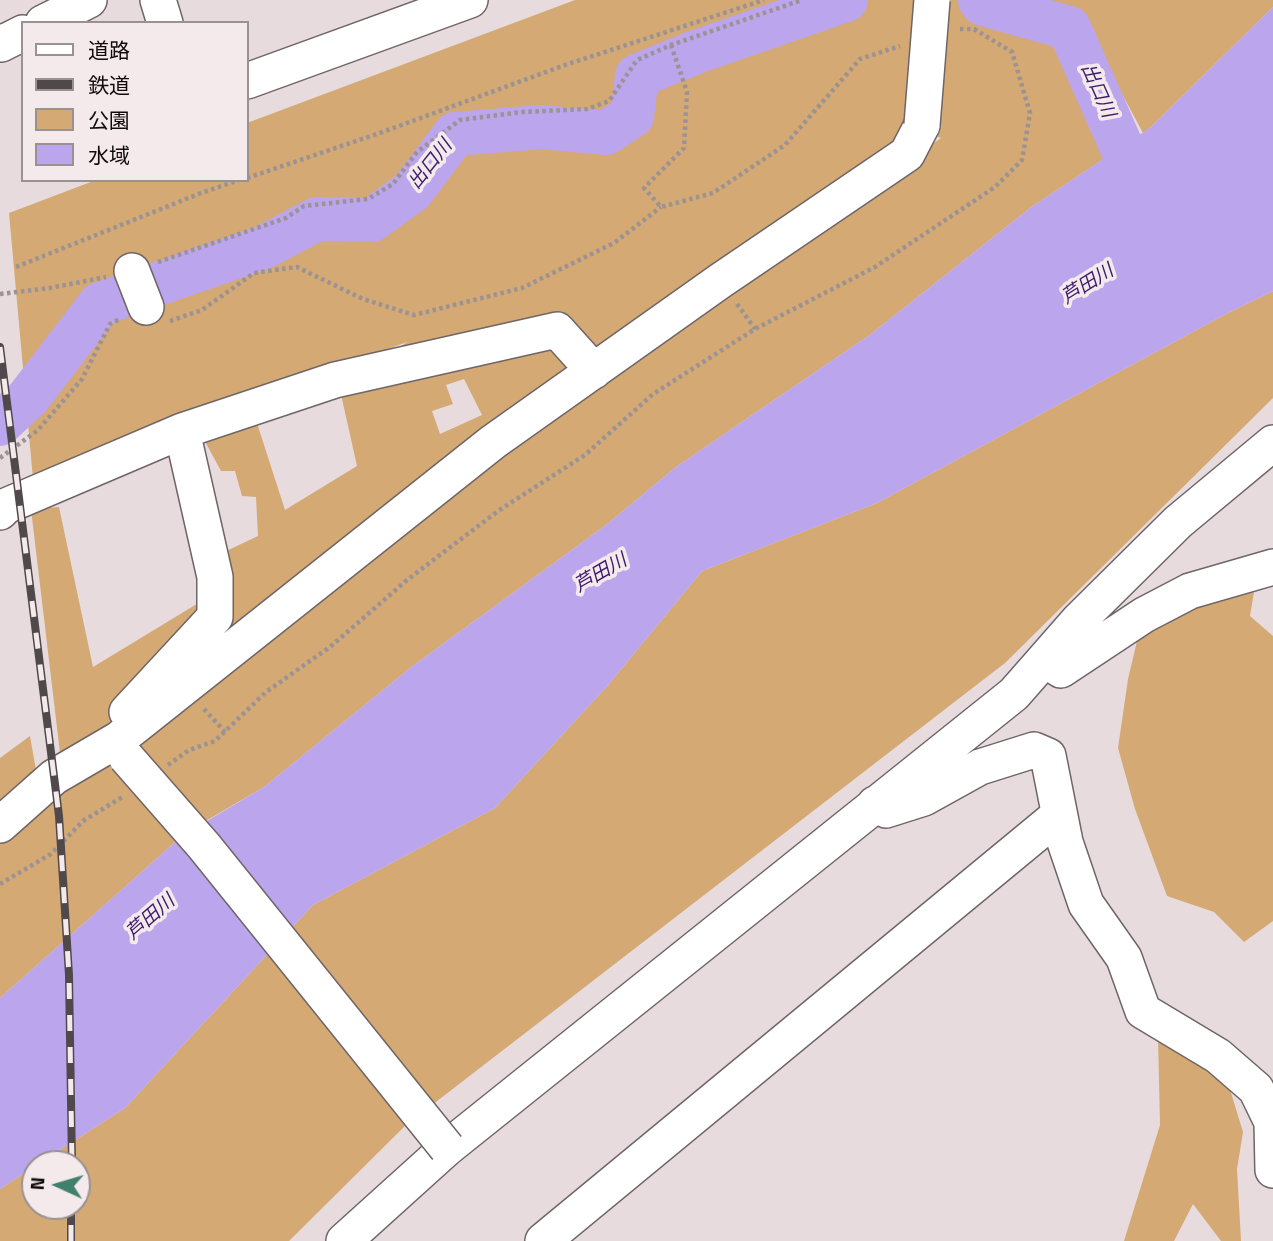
<!DOCTYPE html>
<html>
<head>
<meta charset="utf-8">
<style>
  body { margin:0 }
  #map { position:relative; width:1273px; height:1241px; overflow:hidden; background:#e7dbde; font-family:"Titillium Web","Noto Sans JP",sans-serif }
  canvas { display:block }
  .legend { position:absolute; left:21px; top:21px; width:228px; height:161px; box-sizing:border-box; background:#f4e9eb; border:2px solid #999192; margin:0; padding:9px 12px; list-style:none; font-size:21px; color:#100c0d }
  .legend li { display:flex; align-items:center; gap:14px; height:35px }
  .legend b { width:35px; border:2px solid #999192 }
  .north { position:absolute; left:21px; top:1150px; width:70px; height:70px; box-sizing:border-box; background:#f4e9eb; border:2px solid #999192; border-radius:50%; rotate:274deg; font-size:19px; font-weight:700; line-height:28px; text-align:center; color:#100c0d }
  .north::after { content:''; display:block; margin:auto; width:24px; height:32px; background:#41806d; clip-path:polygon(50% 0,100% 100%,50% 72%,0 100%) }
</style>
</head>
<body>
<div id="map">
<canvas width="1273" height="1241"></canvas>
<ul class="legend">
<li><b style="height:9px;background:#fff"></b>道路</li>
<li><b style="height:9px;background:#50494b"></b>鉄道</li>
<li><b style="height:19px;background:#d4a974"></b>公園</li>
<li><b style="height:19px;background:#bba5ed"></b>水域</li>
</ul>
<div class="north">N</div>
</div>
<script>
const g = document.querySelector('canvas').getContext('2d');
g.lineJoin = 'round';
function fill(path, color) {
  g.fillStyle = color;
  g.fill(path, 'evenodd');
}
function trace(path, color, width, dash) {
  g.strokeStyle = color;
  g.lineWidth = width;
  g.lineCap = dash ? 'butt' : 'round';
  g.setLineDash(dash || []);
  g.stroke(path);
}
function label(font, color, halo, rows, align = 'center') {
  g.font = font + ' "Titillium Web","Noto Sans JP",sans-serif';
  g.lineWidth = 7;
  g.setLineDash([]);
  g.textBaseline = 'middle';
  g.strokeStyle = halo;
  g.fillStyle = color;
  for (const [text, x, y, turn = 0] of rows) {
    g.save();
    g.translate(x, y);
    g.rotate((+turn || 0) * Math.PI / 180);
    g.textAlign = isNaN(turn) ? turn : align;
    if (halo) g.strokeText(text, 0, 0);
    g.fillText(text, 0, 0);
    g.restore();
  }
}
const green = new Path2D(`
  M575,0H964L971,13L1062,38L1123,146L1030,208L871,334L676,467L606,525L410,668L264,787L204,822L137,748L140,733L445,489L941,138L908,125L864,177L149,700L229,611L222,553L258,536L256,497L242,496L235,471H221L201,434L256,420L285,510L357,466L340,390L407,342L33,479L9,213L96,180H247V123ZM464,379L482,415L440,434L432,411L453,404L446,385Z
  M1013,0H1273V7L1151,127L1143,133L1078,12Z
  M1273,291V398L1005,663L406,1125L289,1241H0V1189L35,1166V1206H77V1164H38L125,1108L313,905L495,808L609,684L702,571L877,503L1224,315Z
  M59,507L93,667L210,596L115,720L60,753L31,509Z
  M1256,580L1250,616L1273,636V921L1244,942L1214,912L1167,896L1135,809L1118,748L1128,679L1138,637L1180,606Z
  M30,736L37,776L0,805V758Z
  M118,757L182,836L0,998V836L46,794Z
  M1158,1036L1224,1070L1243,1132L1237,1169L1241,1241H1221L1193,1204L1174,1241H1124L1160,1125Z`);
const water = new Path2D(`
  M1273,7V291L1224,315L877,503L702,571L609,684L495,808L313,905L125,1108L38,1164H35V1166L0,1189V998L182,836L264,787L410,668L606,525L676,467L871,334L1030,208L1151,127Z`);
const river = new Path2D(`
  M980,0L983,4L1069,28L1146,202
  M0,424L28,398L100,304L264,247L317,219L372,220L412,191L455,134L542,127L606,133L632,116L637,76L696,52L846,0`);
const path = new Path2D(`
  M671,45L687,92L684,148L644,188L661,207L713,193L785,145L860,59L900,46
  M247,178L377,134L565,65L764,0
  M158,262L286,218L304,206L368,199L393,184L417,152L460,120L522,112L587,109L609,101L637,60L671,45L802,0
  M16,267L201,193L239,180
  M0,294L50,288L106,277
  M737,304L755,329
  M170,321L202,310L254,273L297,267L363,299L414,315L522,288L614,243L661,207
  M0,458L38,430L82,379L110,324L120,319
  M204,709L225,732
  M168,765L189,750L215,741L266,692L330,647L407,580L498,511L585,455L653,394L755,329L875,267L995,187L1022,160L1030,113L1012,52L974,29H958
  M0,884L51,854L83,821L124,796`);
const minor = new Path2D(`
  M158,0L165,23
  M43,23L89,0
  M0,42L1,44L23,33
  M247,81L470,0
  M132,271L146,307
  M0,512L6,506L182,431L335,380L557,330L594,371
  M1045,659L1061,670L1144,615L1190,591L1273,567
  M127,712L215,617V577L182,431
  M875,804L886,810L924,798L980,767L1034,750L1048,756L1065,842L1086,904L1124,958L1143,1011L1218,1056L1256,1089L1272,1122L1273,1170
  M0,825L54,777L119,739L493,442L720,281L907,154L922,125
  M344,1241L447,1148L1014,694L1078,621L1178,522L1273,443
  M543,1241L1059,815`);
const rail = new Path2D(`
  M0,347L59,816L69,975L72,1164
  M71,1241V1206`);
const minorBridge = new Path2D(`
  M922,125L932,0
  M126,757L204,846L447,1148`);
const waterNames = [
  ["出口川",1097,91,66],
  ["出口川",431,165,-51],
  ["芦田川",1088,285,-32],
  ["芦田川",601,574,-30],
  ["芦田川",151,918,-41]
];
fill(green, '#d4a974');
fill(water, '#bba5ed');
trace(river, '#bba5ed', 44);
trace(minor, '#6f6567', 38);
trace(path, '#9b9294', 4.5, [3.5, 3.5]);
trace(minor, '#fff', 35);
trace(rail, '#50494b', 8);
trace(rail, '#f4e9eb', 5, [16]);
trace(minorBridge, '#6f6567', 38, []);
trace(minorBridge, '#fff', 35);
label('italic 19px', '#3d1a6d', '#f4e9eb', waterNames);
</script>
</body>
</html>
